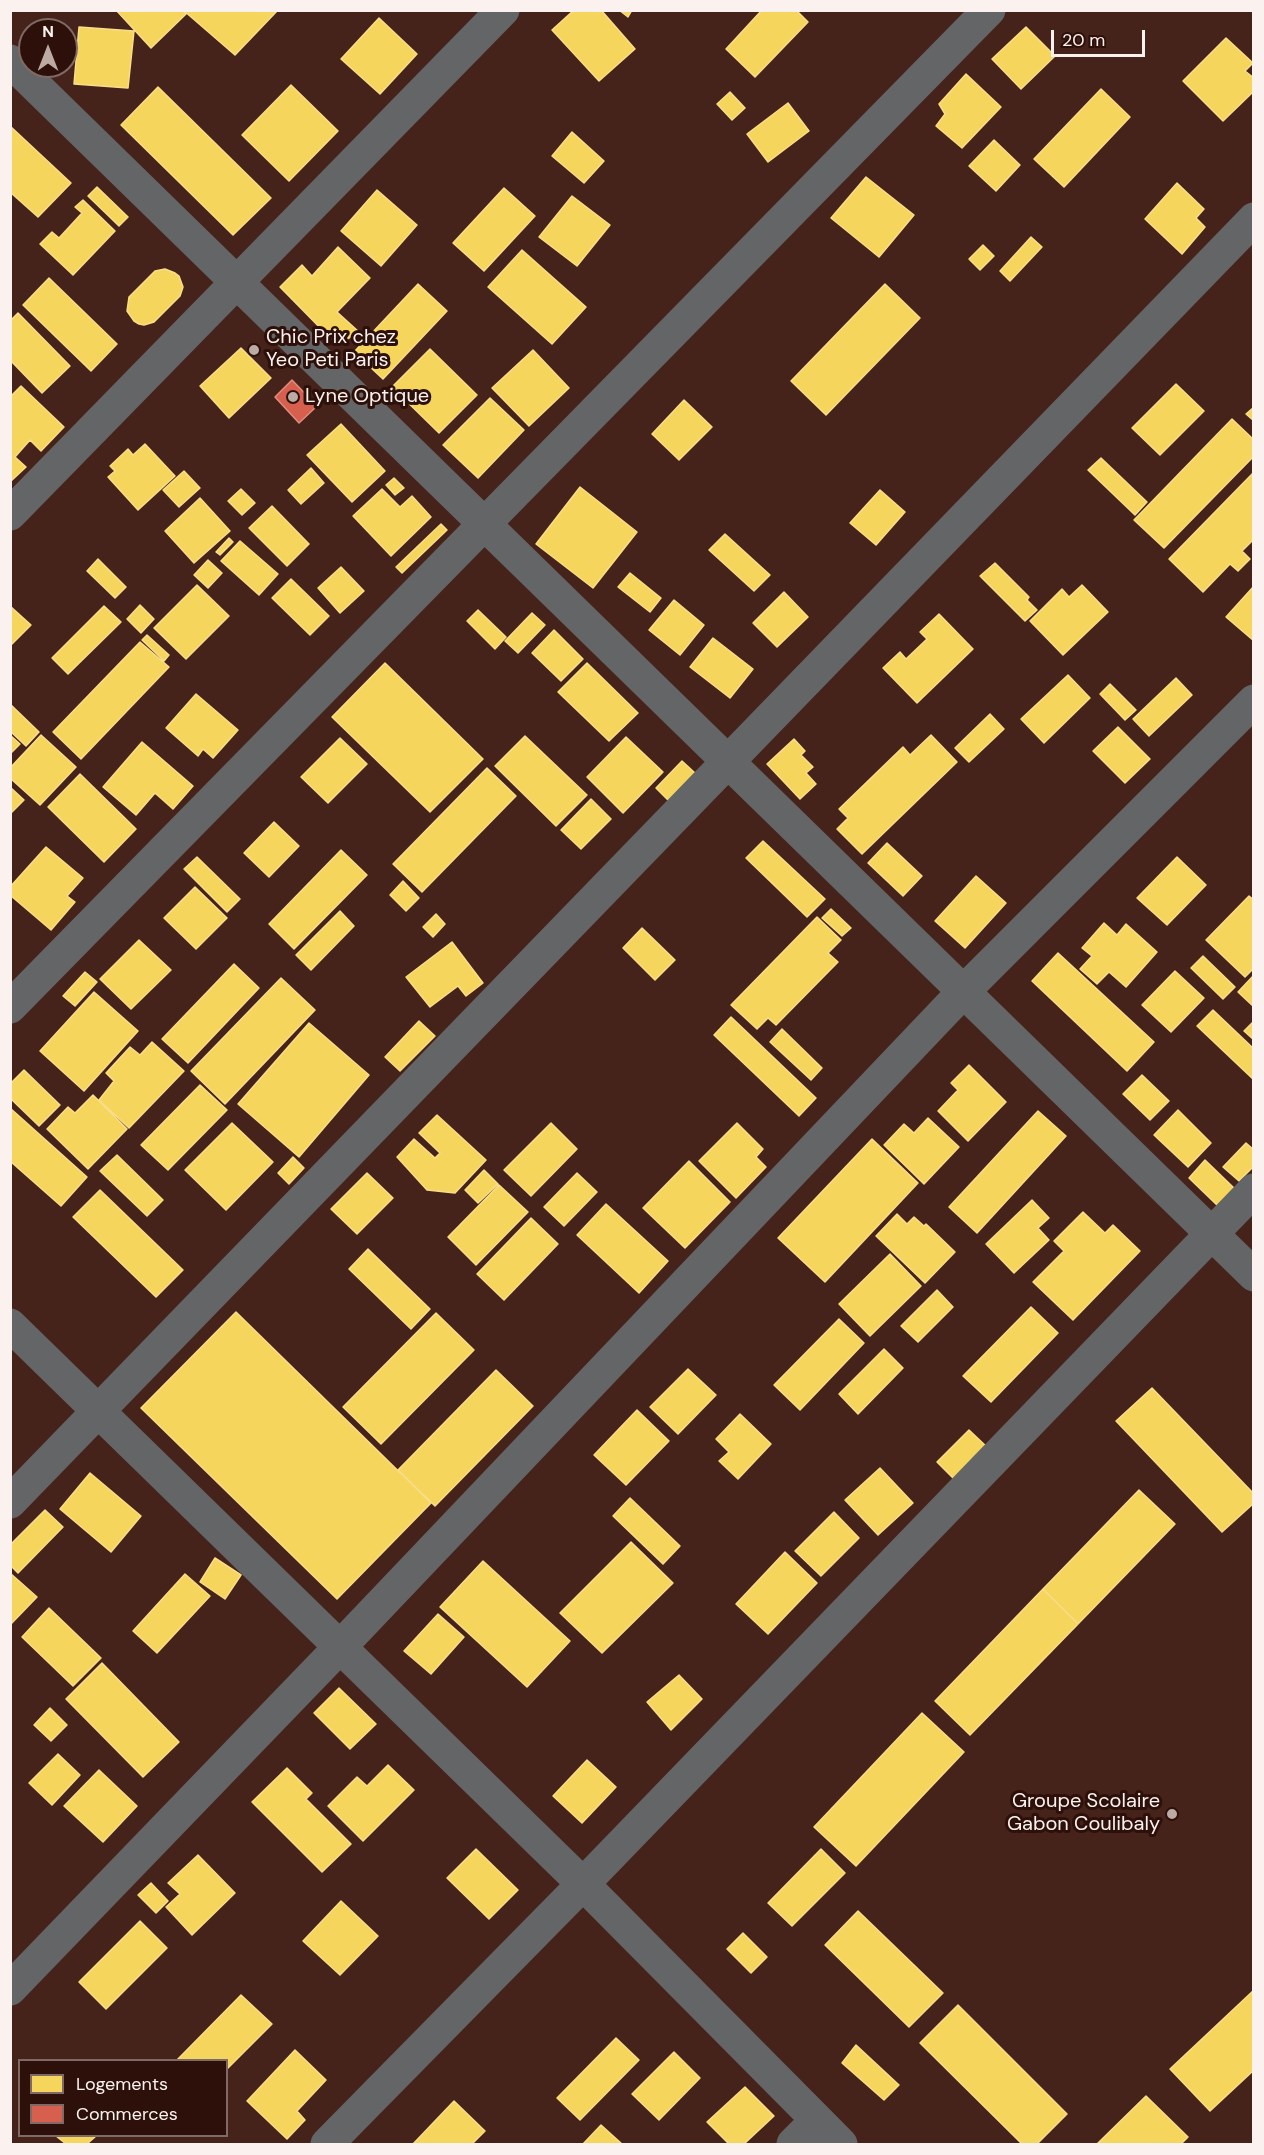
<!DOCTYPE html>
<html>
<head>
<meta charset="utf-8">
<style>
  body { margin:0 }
  #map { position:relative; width:1264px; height:2155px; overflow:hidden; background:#46231a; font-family:"DM Sans",sans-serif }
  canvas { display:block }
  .frame { position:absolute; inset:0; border:12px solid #fbf2f0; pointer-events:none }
  .legend { position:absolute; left:18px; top:2059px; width:210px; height:78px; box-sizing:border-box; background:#2c1009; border:2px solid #7f6a65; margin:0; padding:8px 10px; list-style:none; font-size:18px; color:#fbf2f0 }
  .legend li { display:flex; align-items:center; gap:12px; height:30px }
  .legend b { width:30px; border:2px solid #7f6a65 }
  .north { position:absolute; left:18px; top:18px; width:60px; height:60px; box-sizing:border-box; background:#2c1009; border:2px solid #7f6a65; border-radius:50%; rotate:0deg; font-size:16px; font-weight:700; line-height:24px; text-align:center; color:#fbf2f0 }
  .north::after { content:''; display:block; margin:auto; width:21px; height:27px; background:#bcaaa5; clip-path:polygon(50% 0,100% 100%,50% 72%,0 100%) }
  .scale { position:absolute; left:1051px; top:30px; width:94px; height:27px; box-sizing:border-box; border:3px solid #fbf2f0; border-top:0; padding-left:8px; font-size:18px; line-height:21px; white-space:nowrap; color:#fbf2f0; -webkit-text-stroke:4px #2c1009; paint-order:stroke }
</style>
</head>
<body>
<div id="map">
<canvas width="1264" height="2155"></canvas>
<div class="frame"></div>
<ul class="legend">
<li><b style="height:16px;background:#f6d55c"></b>Logements</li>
<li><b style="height:16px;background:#d6604d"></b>Commerces</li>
</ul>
<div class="north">N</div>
<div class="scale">20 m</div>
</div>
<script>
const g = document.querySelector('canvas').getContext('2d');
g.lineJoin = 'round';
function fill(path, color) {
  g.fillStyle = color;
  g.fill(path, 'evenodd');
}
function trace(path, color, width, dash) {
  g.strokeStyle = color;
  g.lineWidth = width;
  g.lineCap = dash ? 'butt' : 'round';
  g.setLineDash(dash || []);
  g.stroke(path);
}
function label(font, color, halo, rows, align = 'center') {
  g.font = font + ' "DM Sans",sans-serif';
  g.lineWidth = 6;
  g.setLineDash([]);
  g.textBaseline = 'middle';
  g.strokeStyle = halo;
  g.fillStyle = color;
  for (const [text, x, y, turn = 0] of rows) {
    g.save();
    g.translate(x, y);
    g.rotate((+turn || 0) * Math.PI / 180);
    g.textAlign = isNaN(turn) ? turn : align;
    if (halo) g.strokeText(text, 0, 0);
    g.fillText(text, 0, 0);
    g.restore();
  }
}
const homes = new Path2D(`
  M116,10H182L186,14L151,48Z
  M183,10H278L235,55Z
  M574,10H601L635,49L599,81L552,30Z
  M619,10H632L628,17Z
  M762,10H796L808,22L755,77L726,49Z
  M379,18L417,54L380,94L341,59Z
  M79,27L134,31L128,88L74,84Z
  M1026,27L1055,56L1021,89L992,59Z
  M1226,38L1253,63L1245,71L1254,78V91L1223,121L1183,81Z
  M966,74L1001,107L962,148L936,126L945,114L939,104Z
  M291,85L338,131L289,181L242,135Z
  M158,87L271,198L233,235L121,125Z
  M1101,89L1130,117L1064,187L1034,159Z
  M730,92L745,108L732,120L717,104Z
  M788,103L809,131L768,162L747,134Z
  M10,126L71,183L38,217L10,192Z
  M572,132L604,161L584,183L552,156Z
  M994,140L1020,165L996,191L969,166Z
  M866,177L914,215L879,257L831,218Z
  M1177,183L1204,209L1196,218L1205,227L1182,254L1145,219Z
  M97,187L128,217L119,226L88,196Z
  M504,188L535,216L484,271L453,243Z
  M377,190L417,225L381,266L341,231Z
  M572,196L610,225L577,266L539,237Z
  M83,200L115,231L73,275L40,244L52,232L59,238L82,213L75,207Z
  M1031,237L1042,247L1010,281L1000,271Z
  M983,245L994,256L980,270L969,259Z
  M338,247L370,278L337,312L359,332L337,345L280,287L302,265L312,276Z
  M522,250L586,307L552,344L488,287Z
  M165,269L175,273L179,276L183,287L180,296L154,322L144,325L139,324L134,321L127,311L129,297L155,271Z
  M49,278L117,344L91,371L23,305Z
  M418,284L447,311L383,379L354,352Z
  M885,284L920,318L826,415L791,381Z
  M18,313L70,366L42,393L10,360V321Z
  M241,348L271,378L229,418L200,386Z
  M430,349L477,395L439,433L392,387Z
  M533,350L569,388L529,426L492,388Z
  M1176,384L1204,411L1160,455L1132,428Z
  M21,386L64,427L41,451L30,440L15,457L26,467L10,482V397Z
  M490,398L524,430L478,478L443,445Z
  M684,400L712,427L679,460L652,434Z
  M1254,407V421L1246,414Z
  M1232,419L1254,440V456L1164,548L1134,520Z
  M341,424L385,471L352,502L307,455Z
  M145,444L175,476L138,510L108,477L115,471L110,466L128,449L133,455Z
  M1101,458L1147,502L1135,515L1088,470Z
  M311,468L324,483L301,504L288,490Z
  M184,471L200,488L179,507L163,490Z
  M1254,472V539L1242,551L1250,559L1238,571L1230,564L1203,592L1169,559Z
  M394,478L404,488L395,495L386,485Z
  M580,487L637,532L593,588L536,544Z
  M241,489L255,503L242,515L228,501Z
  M382,489L400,507L412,496L431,517L391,556L353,516Z
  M880,490L905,512L876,545L850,523Z
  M200,498L230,531L194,563L165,531Z
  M272,506L309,544L287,566L249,528Z
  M441,524L447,530L402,573L396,567Z
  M725,534L770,575L754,591L709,550Z
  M229,538L233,542L220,555L216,552Z
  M240,541L278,574L259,595L221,561Z
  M98,559L126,587L115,598L87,571Z
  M208,560L222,573L208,588L194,575Z
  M995,563L1029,597L1027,600L1037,610L1025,621L980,576Z
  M341,567L364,591L340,613L318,588Z
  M630,573L661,598L650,612L618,587Z
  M291,579L329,616L310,635L272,598Z
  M197,585L229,616L186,659L154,628Z
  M1082,585L1108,612L1063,655L1030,621L1062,589L1069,597Z
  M1254,586V641L1226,617Z
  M784,592L808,617L777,647L753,623Z
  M674,600L704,625L680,655L649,630Z
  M140,605L154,619L141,633L127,619Z
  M10,606L31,625L10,646Z
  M104,606L121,622L68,674L52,658Z
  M478,610L506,637L495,649L467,621Z
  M532,613L545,625L518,653L505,641Z
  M939,614L973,649L917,703L883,668L900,652L906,659L927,639L920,632Z
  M554,630L583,659L561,681L532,653Z
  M147,635L169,655L164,661L142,640Z
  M713,638L753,669L730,698L690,667Z
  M140,642L169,667L81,759L53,732Z
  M385,663L483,759L430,812L332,717Z
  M587,663L638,713L609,741L558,692Z
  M1068,675L1090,698L1044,743L1021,719Z
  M1176,678L1192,695L1149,736L1133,719Z
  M1110,684L1136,710L1125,720L1100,694Z
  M196,694L238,730L213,758L203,749L198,756L166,728Z
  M10,704L39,732L26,746L10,731Z
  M990,714L1004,729L969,762L955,748Z
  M1118,727L1150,759L1125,783L1093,751Z
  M10,735L20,744L10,754Z
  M41,735L76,767L40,805L10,778V768Z
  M931,735L957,762L862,854L837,829L848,818L839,809L903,747L910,755Z
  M525,736L587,795L556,826L495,766Z
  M626,737L663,772L623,813L587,777Z
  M340,738L367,764L328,803L301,777Z
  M794,739L805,751L801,755L813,767L806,773L816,784L800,799L767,764Z
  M142,742L193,786L173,809L155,793L136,815L103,787Z
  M682,761L695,773L668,800L656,788Z
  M487,768L516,796L422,892L393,864Z
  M80,774L136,829L104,862L48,807Z
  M10,787L24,800L10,814Z
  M591,799L611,819L581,849L561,830Z
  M274,822L299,846L269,877L244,853Z
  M763,841L825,899L807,917L746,858Z
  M887,843L922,876L903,896L868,863Z
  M46,847L83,878L67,896L75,902L51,930L10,895V887Z
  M341,850L367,875L294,949L269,924Z
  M197,857L240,899L227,912L184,869Z
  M1177,857L1206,885L1167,925L1137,898Z
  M976,876L1006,903L965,948L935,921Z
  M403,881L419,898L406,911L390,895Z
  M195,887L227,918L196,949L164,918Z
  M1249,896L1254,900V968L1245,977L1206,940Z
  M831,909L851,928L842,936L822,918Z
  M340,911L354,926L311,970L296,955Z
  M436,914L445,924L433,937L423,927Z
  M817,917L841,940L828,953L838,962L776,1025L768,1018L757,1029L731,1005Z
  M1104,923L1117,935L1126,924L1157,952L1126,987L1109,972L1097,984L1080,969L1092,956L1082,948Z
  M642,928L675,960L655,980L623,948Z
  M139,940L171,970L131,1009L100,979Z
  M452,942L483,983L466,996L458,986L430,1007L406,977Z
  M1058,953L1154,1042L1127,1071L1032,981Z
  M1203,956L1235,987L1223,999L1191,968Z
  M234,964L259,988L188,1063L162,1039Z
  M1175,971L1204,998L1171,1032L1142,1005Z
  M85,972L97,982L75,1006L63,996Z
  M1254,975V1007L1238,992Z
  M281,978L315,1010L225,1104L191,1071Z
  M94,992L138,1031L84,1091L40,1051Z
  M1213,1010L1254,1049V1080L1197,1026Z
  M731,1017L816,1098L799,1116L714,1035Z
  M419,1021L435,1036L400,1071L385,1057Z
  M1254,1021V1040L1244,1031Z
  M309,1023L369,1075L299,1157L238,1104Z
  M782,1029L822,1068L811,1080L770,1042Z
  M152,1042L184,1071L129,1128L99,1100L114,1081L106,1073L130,1047L140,1055Z
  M969,1065L1006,1102L968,1141L938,1111L958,1090L951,1083Z
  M24,1070L60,1105L39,1126L10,1098V1084Z
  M1142,1075L1169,1101L1150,1120L1123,1094Z
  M200,1085L227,1110L168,1170L141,1145Z
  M93,1095L127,1129L88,1169L47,1129L68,1107L75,1113Z
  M10,1108L87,1177L61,1206L10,1161Z
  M1178,1110L1211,1143L1188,1167L1154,1135Z
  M1038,1111L1066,1136L977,1233L949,1207Z
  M437,1115L486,1160L455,1193L427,1190L397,1157L414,1139L435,1158L440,1153L419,1133Z
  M928,1118L959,1147L924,1184L884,1145L904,1124L914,1133Z
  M232,1123L273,1162L226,1210L185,1170Z
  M551,1123L577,1149L531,1196L504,1170Z
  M737,1123L763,1149L756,1157L766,1167L736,1198L699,1161Z
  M872,1139L918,1183L825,1282L778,1238Z
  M1246,1143L1254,1150V1166L1239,1181L1223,1167Z
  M117,1155L163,1200L147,1216L100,1171Z
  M293,1157L304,1168L289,1184L278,1173Z
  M1205,1160L1235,1189L1218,1206L1189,1178Z
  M689,1161L730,1202L685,1248L643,1208Z
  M484,1170L498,1184L478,1203L465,1190Z
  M367,1173L393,1198L357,1234L331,1209Z
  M577,1173L597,1192L564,1226L544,1207Z
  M499,1185L528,1212L476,1265L448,1237Z
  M100,1190L183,1270L156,1297L73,1217Z
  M1032,1200L1049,1218L1038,1228L1049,1240L1014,1273L986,1244Z
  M606,1204L668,1261L639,1293L577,1235Z
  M1083,1212L1105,1233L1113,1225L1140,1251L1073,1320L1033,1282L1064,1251L1054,1241Z
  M897,1214L907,1224L914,1217L924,1226L926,1224L955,1252L925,1283L876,1236Z
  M531,1218L558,1244L504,1300L477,1274Z
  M368,1249L430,1309L411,1329L349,1269Z
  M890,1254L921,1286L870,1336L839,1304Z
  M937,1290L953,1307L918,1342L901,1326Z
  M1031,1307L1058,1333L991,1402L963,1376Z
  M236,1312L431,1503L337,1599L141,1408Z
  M436,1313L474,1350L381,1444L343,1407Z
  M839,1319L864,1343L800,1410L774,1385Z
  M884,1349L903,1368L858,1414L839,1394Z
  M688,1369L716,1395L678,1434L650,1407Z
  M496,1370L533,1406L435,1506L398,1470Z
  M1152,1388L1254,1494V1503L1222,1532L1116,1421Z
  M637,1410L669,1441L626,1485L594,1455Z
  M740,1414L771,1444L738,1479L719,1461L729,1452L716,1439Z
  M969,1430L988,1448L955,1480L937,1462Z
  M880,1468L913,1503L878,1535L845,1500Z
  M90,1473L141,1516L111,1552L60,1509Z
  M1139,1490L1175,1524L1078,1624L1043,1589Z
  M630,1498L680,1546L663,1564L613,1516Z
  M45,1510L63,1527L18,1573L10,1565V1545Z
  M834,1512L859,1538L821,1576L795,1551Z
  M631,1542L673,1583L602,1653L560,1613Z
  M785,1552L817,1583L768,1634L736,1604Z
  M215,1558L241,1575L225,1599L200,1582Z
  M483,1561L570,1641L527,1687L440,1607Z
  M10,1573L37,1597L10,1625Z
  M185,1574L210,1596L157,1653L133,1631Z
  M1043,1589L1078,1624L970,1735L935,1701Z
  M49,1608L101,1658L73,1686L22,1637Z
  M438,1614L464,1637L431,1674L404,1651Z
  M102,1663L179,1742L143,1777L66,1699Z
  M679,1675L702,1699L671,1730L647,1702Z
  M339,1688L376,1724L350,1749L314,1713Z
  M50,1708L67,1725L51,1741L34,1725Z
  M922,1713L964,1752L856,1866L814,1827Z
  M58,1754L80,1775L52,1805L29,1783Z
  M587,1760L616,1787L582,1823L553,1796Z
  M388,1765L414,1790L363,1841L328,1806L357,1777L367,1786Z
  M287,1768L312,1793L306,1799L351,1844L322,1872L252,1802Z
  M99,1770L137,1806L103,1842L64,1806Z
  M476,1849L518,1890L489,1919L447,1878Z
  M821,1849L845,1873L792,1926L768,1903Z
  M198,1855L235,1893L192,1935L166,1907L180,1894L168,1883Z
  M151,1883L168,1901L156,1913L138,1895Z
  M341,1901L378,1936L340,1975L303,1941Z
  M858,1911L943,1993L909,2027L825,1945Z
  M140,1921L167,1948L106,2009L79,1982Z
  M743,1933L767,1957L751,1973L727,1949Z
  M1254,1990V2070L1210,2111L1170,2069Z
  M241,1995L272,2024L226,2070V2060H177Z
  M958,2005L1067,2114L1037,2144H1022L920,2043Z
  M616,2038L639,2060L580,2120L557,2098Z
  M856,2045L899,2085L884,2100L842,2063Z
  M295,2050L326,2080L297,2111L305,2120L287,2139L247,2101Z
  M674,2052L700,2078L659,2120L632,2094Z
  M745,2087L774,2116L744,2144H729L707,2122Z
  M1146,2096L1188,2137L1181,2144H1097Z
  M454,2101L485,2131L472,2144H413Z
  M601,2125L622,2144H583Z
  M56,2136H96L87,2144H66Z`);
const shops = new Path2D(`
  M292,380L317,406L299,423L275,397Z`);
const minor = new Path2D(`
  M10,61L1254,1275
  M10,514L503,10
  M10,1007L989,10
  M10,1325L583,1884L841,2144
  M10,1502L1254,219
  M10,1989L340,1647L964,991L1254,701
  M327,2144L583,1884L1254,1190
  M793,2144L816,2121`);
const markers = [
  [254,350,6,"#bcaaa5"],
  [293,397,6,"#bcaaa5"],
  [1172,1814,6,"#bcaaa5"]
];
const poiNames = [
  ["Chic Prix chez",266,338],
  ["Yeo Peti Paris",266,361],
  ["Lyne Optique",305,397],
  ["Groupe Scolaire",1160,1802,"right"],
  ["Gabon Coulibaly",1160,1825,"right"]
];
fill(homes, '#f6d55c');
trace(homes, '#f8de88', 1.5);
fill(shops, '#d6604d');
trace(shops, '#e18c7e', 1.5);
trace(minor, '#636566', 33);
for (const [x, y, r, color] of markers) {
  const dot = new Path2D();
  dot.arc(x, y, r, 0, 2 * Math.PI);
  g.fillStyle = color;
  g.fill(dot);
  trace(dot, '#2c1009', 2);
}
label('20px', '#fbf2f0', '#2c1009', poiNames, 'left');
</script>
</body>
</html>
